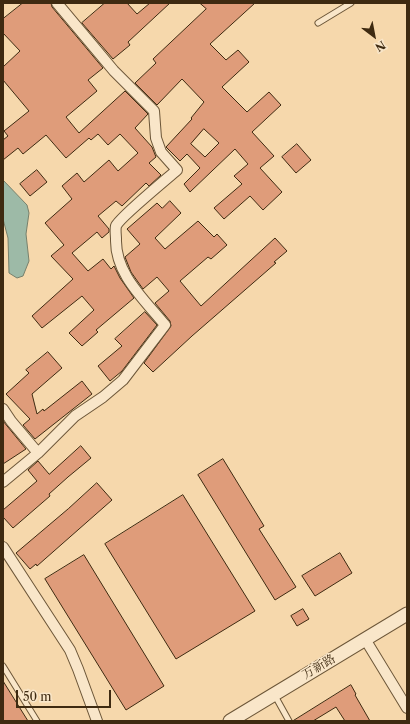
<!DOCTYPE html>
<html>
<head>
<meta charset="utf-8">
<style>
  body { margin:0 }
  #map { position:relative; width:410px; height:724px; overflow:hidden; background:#f6d8ac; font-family:"Libre Caslon Text",serif }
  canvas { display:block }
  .frame { position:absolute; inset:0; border:4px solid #3e2a11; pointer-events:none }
  .north { position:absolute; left:354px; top:16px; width:40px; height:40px; -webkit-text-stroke:3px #f9e6c9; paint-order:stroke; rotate:148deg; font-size:11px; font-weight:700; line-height:16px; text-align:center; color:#3e2a11 }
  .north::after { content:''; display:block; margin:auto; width:14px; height:18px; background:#3e2a11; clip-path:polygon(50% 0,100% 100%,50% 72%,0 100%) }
  .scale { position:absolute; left:16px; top:690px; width:95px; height:18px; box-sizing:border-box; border:2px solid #3e2a11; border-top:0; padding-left:5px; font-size:12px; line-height:14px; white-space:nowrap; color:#3e2a11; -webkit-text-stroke:3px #f9e6c9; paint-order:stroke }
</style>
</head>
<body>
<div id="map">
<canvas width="410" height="724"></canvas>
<div class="frame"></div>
<div class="north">N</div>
<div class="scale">50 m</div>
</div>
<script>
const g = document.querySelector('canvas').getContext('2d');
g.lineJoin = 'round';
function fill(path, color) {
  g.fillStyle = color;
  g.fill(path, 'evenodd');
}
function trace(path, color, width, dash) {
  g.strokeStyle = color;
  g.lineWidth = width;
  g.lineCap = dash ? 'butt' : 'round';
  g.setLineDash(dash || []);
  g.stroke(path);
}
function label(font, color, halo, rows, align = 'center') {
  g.font = font + ' "Libre Caslon Text","Noto Serif SC",serif';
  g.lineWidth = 3;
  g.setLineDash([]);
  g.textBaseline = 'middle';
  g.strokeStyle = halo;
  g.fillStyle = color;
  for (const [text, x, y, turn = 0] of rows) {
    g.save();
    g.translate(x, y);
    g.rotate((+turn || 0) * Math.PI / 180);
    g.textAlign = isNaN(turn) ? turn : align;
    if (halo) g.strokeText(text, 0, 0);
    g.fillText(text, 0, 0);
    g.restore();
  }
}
const water = new Path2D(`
  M3,180L27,205L29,213L26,234L29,261L23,276L17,278L9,273L8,238L3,219Z`);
const building = new Path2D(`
  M23,3H51L52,7L103,68L88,80L97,91L66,117L79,133L125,91L148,114L135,128L152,147L156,157L149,163L161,175L149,186L146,183L122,206L116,201L98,216L109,229V232L102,238L97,232L72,253L88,271L103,259L111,269L114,266L120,278L134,298L96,330L98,332L82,346L69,333L94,310L82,296L42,328L32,316L73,279L51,256L64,245L45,223L72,199L62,186L77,173L84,182L109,160L118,171L138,153L120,134L108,145L98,134L91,140L89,138L66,158L46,135L23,154L18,148L3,160V140L8,136L4,131L29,111L3,80V67L20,51L3,33V19Z
  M105,3H127L137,14L150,3H170L128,42L130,45L113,59L82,23Z
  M200,3H255L210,44L226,60L238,50L249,62L222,87L247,112L269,92L281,105L252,132L274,156L260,168L282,192L263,210L250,196L224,219L214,208L242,184L234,176L248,164L235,149L190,192L184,184L200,168L187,154L180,161L166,147L192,119L191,118L204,102L182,79L157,105L135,83L156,63L153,59L206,9ZM204,129L219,143L205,157L191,144Z
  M297,144L311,160L296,173L282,157Z
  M37,170L47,182L30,196L20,184Z
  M170,201L181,213L155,238L165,249L198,221L214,237L217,234L227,245L211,259L208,257L180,281L201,306L275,238L287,251L274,262L276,263L192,336L153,372L144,363L171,326L170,321L155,303L169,291L157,277L143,289L138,282L131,272L125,257L140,244L127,229L157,203L162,208Z
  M145,312L157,325L122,371L110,381L98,366L122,346L115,339Z
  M48,352L62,368L32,394L37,414L43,409L44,411L82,381L92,394L35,439L23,425L30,419L6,394L29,373L26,370Z
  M3,421L26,449L3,464Z
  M81,446L91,458L68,477L49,494L50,496L13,528L3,517V510L37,481L28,470L38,461L49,474Z
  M223,459L264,526L259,529L296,587L275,600L198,475Z
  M97,483L112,500L37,566L36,564L30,569L16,553L68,509Z
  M183,495L255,611L176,659L105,544Z
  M340,553L352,573L315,596L302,576Z
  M84,555L164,686L126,710L45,579Z
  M303,609L309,619L297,626L291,616Z
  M3,681L28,721H3Z
  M351,685L356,694L355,695L370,721H345L336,707L313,721H293Z`);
const service = new Path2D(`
  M318,23L351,3
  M3,666L37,721
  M274,694L289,721`);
const minor = new Path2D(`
  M3,409L11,421L38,453
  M3,482L38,453L75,416L103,397L123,380L165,325C144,299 115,274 116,239C116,235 115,230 116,226C119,218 168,178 177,170L161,152L156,138L154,111L114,71L57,3
  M3,547L70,650L78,669L97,721
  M365,639L407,708`);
const tertiary = new Path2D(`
  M230,721L407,614`);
const streetNames = [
  ["万新路",319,667,-31]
];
fill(water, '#9dbaa7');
trace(water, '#77806b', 1);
fill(building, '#df9c7a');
trace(building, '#3e2a11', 1);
trace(service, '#6c5638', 7);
trace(minor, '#6c5638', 12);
trace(tertiary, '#6c5638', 15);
trace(service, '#f9e6c9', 5);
trace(minor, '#f9e6c9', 10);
trace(tertiary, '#f9e6c9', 13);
label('12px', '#3e2a11', '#f9e6c9', streetNames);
</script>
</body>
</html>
